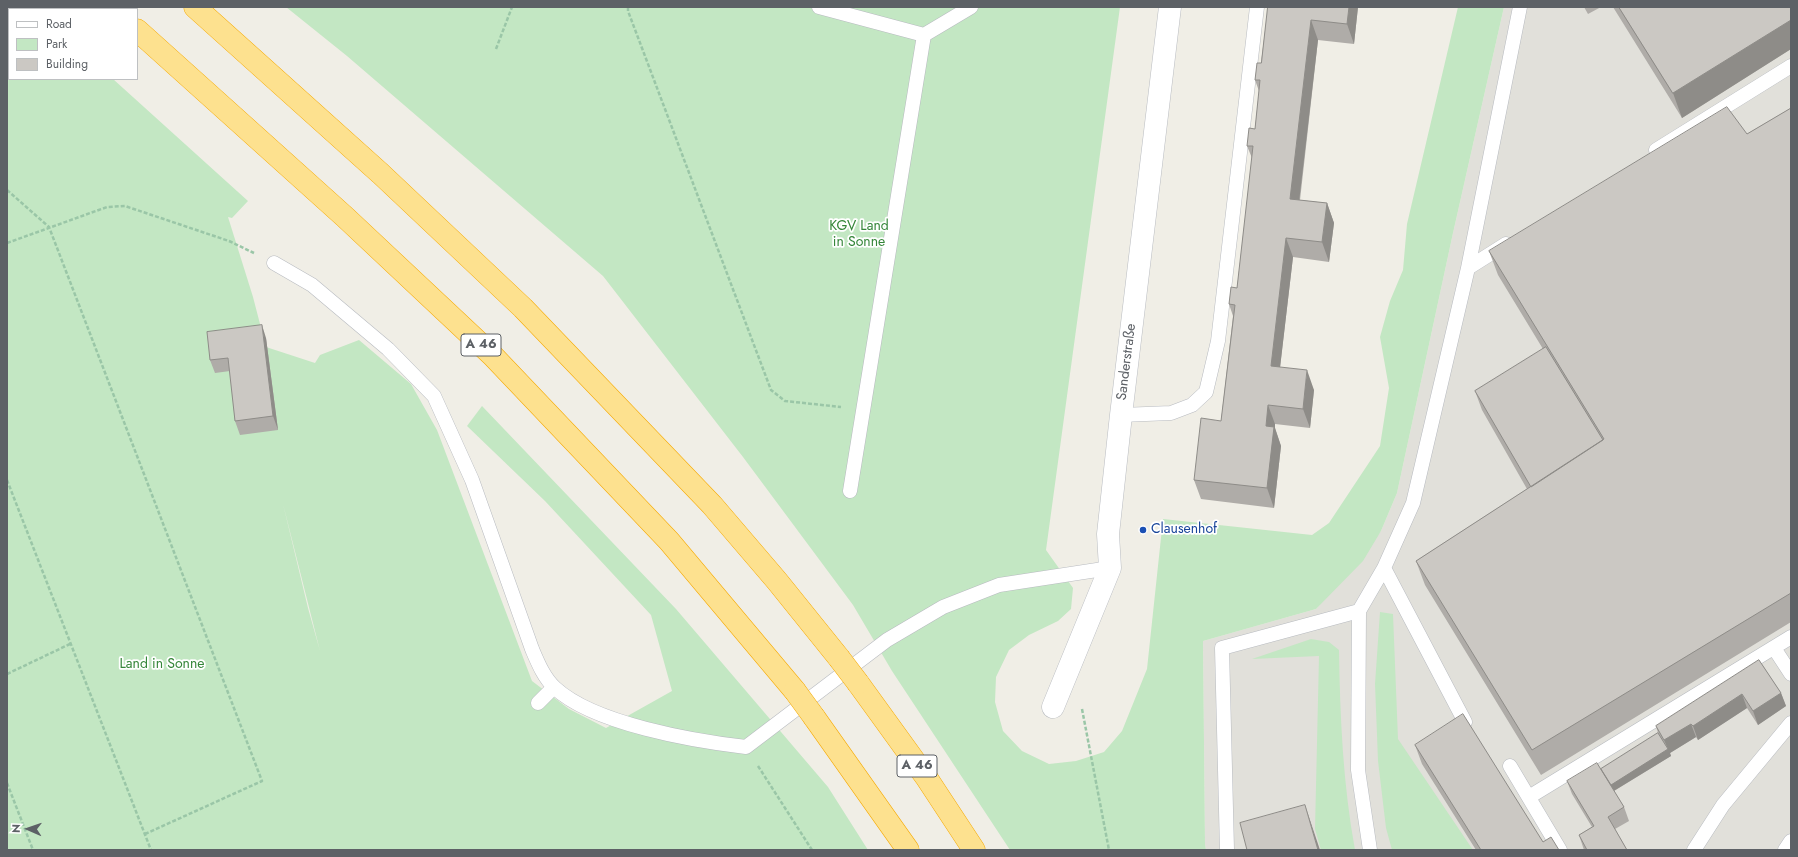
<!DOCTYPE html>
<html>
<head>
<meta charset="utf-8">
<style>
  body { margin:0 }
  #map { position:relative; width:1798px; height:857px; overflow:hidden; background:#f0eee6; font-family:Jost,sans-serif }
  canvas { display:block }
  .frame { position:absolute; inset:0; border:8px solid #5d6166; pointer-events:none }
  .legend { position:absolute; left:8px; top:8px; width:130px; height:72px; box-sizing:border-box; background:#fff; border:1px solid #bec0c2; margin:0; padding:5px 7px; list-style:none; font-size:12px; color:#5d6166 }
  .legend li { display:flex; align-items:center; gap:8px; height:20px }
  .legend b { width:20px; border:1px solid #bec0c2 }
  .north { position:absolute; left:8px; top:809px; width:40px; height:40px; -webkit-text-stroke:3px #fff; paint-order:stroke; rotate:272deg; font-size:11px; font-weight:700; line-height:16px; text-align:center; color:#5d6166 }
  .north::after { content:''; display:block; margin:auto; width:14px; height:18px; background:#5d6166; clip-path:polygon(50% 0,100% 100%,50% 72%,0 100%) }
</style>
</head>
<body>
<div id="map">
<canvas width="1798" height="857"></canvas>
<div class="frame"></div>
<ul class="legend">
<li><b style="height:5px;background:#fff"></b>Road</li>
<li><b style="height:11px;background:#c3e7c3"></b>Park</li>
<li><b style="height:11px;background:#cbc8c3"></b>Building</li>
</ul>
<div class="north">N</div>
</div>
<script>
const g = document.querySelector('canvas').getContext('2d');
g.lineJoin = 'round';
function fill(path, color) {
  g.fillStyle = color;
  g.fill(path, 'evenodd');
}
function trace(path, color, width, dash) {
  g.strokeStyle = color;
  g.lineWidth = width;
  g.lineCap = dash ? 'butt' : 'round';
  g.setLineDash(dash || []);
  g.stroke(path);
}
function label(font, color, halo, rows, align = 'center') {
  g.font = font + ' Jost,sans-serif';
  g.lineWidth = 3.5;
  g.setLineDash([]);
  g.textBaseline = 'middle';
  g.strokeStyle = halo;
  g.fillStyle = color;
  for (const [text, x, y, turn = 0] of rows) {
    g.save();
    g.translate(x, y);
    g.rotate((+turn || 0) * Math.PI / 180);
    g.textAlign = isNaN(turn) ? turn : align;
    if (halo) g.strokeText(text, 0, 0);
    g.fillText(text, 0, 0);
    g.restore();
  }
}
const industrial = new Path2D(`
  M1504,7H1791V850H1206L1205,844L1203,641L1316,609L1381,531L1397,493L1453,233Z`);
const green = new Path2D(`
  M7,7H34L36,9H9V79H113L248,201L232,218L228,217L253,297L266,347L315,363L320,355L359,340L411,384L437,430L532,681L569,709L606,728L672,691L651,615L545,501L467,426L482,406L676,609L828,787L868,850H7ZM283,504L320,651L308,608Z
  M286,7H1120L1046,550L1073,588L1071,609L1058,621L1029,635L1009,650L996,677L995,702L1003,731L1022,751L1049,764L1076,761L1104,752L1122,731L1147,669L1163,519L1312,535L1329,523L1380,446L1389,388L1380,337L1390,301L1403,270L1407,224L1458,7H1504L1453,233L1397,493L1381,531L1363,561L1316,609L1203,641L1205,844L1206,850H1010L892,671L853,605L743,457L603,276L347,56Z
  M1380,612L1393,614L1398,739L1473,850H1392L1386,828L1378,761L1375,684Z
  M1311,639L1329,642L1339,650C1340,717 1343,784 1355,850H1321L1315,829L1319,656L1252,659Z`);
const path = new Path2D(`
  M628,7V11L771,390L785,401L841,407
  M496,49L512,7
  M7,190L49,227L262,781L145,834
  M7,243L107,207L125,206L229,241L254,253
  M7,480L151,850
  M7,674L70,644
  M1082,709L1109,850
  M758,766L812,850
  M7,783L33,850`);
const service = new Path2D(`
  M819,7L924,35
  M1656,150L1791,66
  M274,263L312,285L388,349L434,396L472,480L532,649C538,663 544,678 555,688C594,724 694,741 746,747L887,640L943,607L999,585L1110,568
  M1468,268L1506,244
  M1121,415L1171,413L1192,405L1206,392L1218,341L1257,7
  M850,491L924,35L971,7
  M1384,568L1465,722
  M1359,611L1358,770L1370,850
  M1774,648L1791,674
  M538,703L554,687
  M1510,766L1560,850
  M1529,797L1791,637
  M1227,850L1222,648L1359,611L1384,568L1413,503L1468,268L1520,7
  M1694,850L1723,805L1791,723
  M1785,850L1791,841`);
const minor = new Path2D(`
  M1053,707L1110,568L1108,534L1121,415L1170,7`);
const motorway = new Path2D(`
  M112,7L114,9
  M195,7L381,174L523,308L712,505L777,581L839,658
  M137,30L345,217L492,355L669,541L795,691
  M858,683L926,777L974,850
  M814,717L908,850`);
const motorwayBridge = new Path2D(`
  M839,658L858,683
  M795,691L814,717`);
const wall = new Path2D(`
  M1268,7H1358L1354,44L1318,40L1300,200L1327,203L1334,223L1329,262L1293,257L1280,367L1314,390L1310,428L1275,424V428L1281,446L1274,508L1201,499L1194,480L1221,421L1233,316L1229,304L1237,288L1252,158L1247,146L1255,129L1259,91L1255,80L1261,63Z
  M1584,7H1601L1588,14Z
  M1613,7H1791V49L1682,118Z
  M1791,108V622L1541,775L1425,585L1416,561L1527,489L1482,410L1475,391L1543,349L1498,275L1489,251L1747,134Z
  M266,338L278,430L240,435L235,421L230,371L215,373L210,360Z
  M1759,660L1781,693L1786,706L1758,725L1747,708L1698,740L1696,737L1670,753L1671,756L1614,791L1624,807L1629,821L1615,829L1627,850H1584L1579,835L1592,827L1572,794L1567,781L1601,769L1658,733L1656,726Z
  M1415,745L1543,842L1559,850H1476L1422,764Z`);
const shadedWall = new Path2D(`
  M1349,7H1358L1354,44L1347,24Z
  M1311,20L1318,40L1297,219L1290,199Z
  M1791,20V49L1682,118L1673,93Z
  M1327,203L1334,223L1329,262L1322,242Z
  M1286,238L1293,257L1278,385L1271,366Z
  M262,325L266,338L278,430L273,416Z
  M1307,370L1314,390L1310,428L1303,409Z
  M1268,405L1275,424V428L1281,446L1274,508L1267,488L1266,426Z
  M1781,693L1786,706L1758,725L1753,711Z
  M1742,694L1747,708L1698,740L1693,726Z
  M1691,724L1696,737L1670,753L1671,756L1612,792L1609,785L1668,749L1664,740Z
  M1305,805L1320,850H1318Z`);
const building = new Path2D(`
  M1268,7H1349L1347,24L1311,20L1290,199L1327,203L1322,242L1286,238L1271,366L1307,370L1303,409L1268,405L1266,426L1274,427L1267,488L1194,480L1201,418L1221,421L1235,305L1229,304L1231,287L1237,288L1253,146H1247L1249,128L1255,129L1260,80H1255L1257,63H1261Z
  M1619,7H1791V20L1673,93Z
  M1727,107L1747,134L1791,108V593L1532,750L1416,561L1604,439L1489,251Z
  M262,325L273,416L235,421L228,358L210,360L207,332Z
  M1546,347L1603,440L1531,487L1475,391Z
  M1759,660L1781,693L1753,711L1742,694L1693,726L1691,724L1664,740L1656,726Z
  M1463,714L1543,842L1551,837L1559,850H1481L1415,745Z
  M1658,733L1668,749L1611,785L1601,769Z
  M1597,763L1624,807L1608,817L1627,850H1587L1579,835L1594,826L1567,781Z
  M1305,805L1318,850H1247L1240,823Z`);
const markers = [
  [1143,530,4,"#1a4fb4"]
];
const shields = [
  [481,345,40],
  [917,766,40]
];
const shieldNames = [
  ["A 46",481,345],
  ["A 46",917,766]
];
const parkNames = [
  ["KGV Land",859,227],
  ["in Sonne",859,243],
  ["Land in Sonne",162,665]
];
const streetNames = [
  ["Sanderstraße",1127,362,-83]
];
const transitNames = [
  ["Clausenhof",1151,530]
];
fill(industrial, '#e1e0da');
fill(green, '#c3e7c3');
trace(service, '#b8bbc0', 15);
trace(minor, '#b8bbc0', 23);
trace(motorway, '#f6a900', 23);
trace(path, '#9ac6a7', 2.5, [4, 2]);
trace(service, '#fff', 14);
trace(minor, '#fff', 22);
trace(motorway, '#fde18f', 22);
trace(motorwayBridge, '#f6a900', 23, []);
trace(motorwayBridge, '#fde18f', 22);
fill(wall, '#afaca8');
fill(shadedWall, '#8e8c88');
fill(building, '#cbc8c3');
trace(building, '#8e8c88', 1);
for (const [x, y, r, color] of markers) {
  const dot = new Path2D();
  dot.arc(x, y, r, 0, 2 * Math.PI);
  g.fillStyle = color;
  g.fill(dot);
  trace(dot, '#fff', 1.5);
}
for (const [x, y, w] of shields) {
  const box = new Path2D();
  box.roundRect(x - w / 2, y - 11, w, 22, 3);
  g.fillStyle = '#fff';
  g.fill(box);
  trace(box, '#5d6166', 1);
}
label('bold 13px', '#5d6166', null, shieldNames);
label('14px', '#358639', '#fff', parkNames);
label('14px', '#5d6166', '#fff', streetNames);
label('14px', '#164399', '#fff', transitNames, 'left');
</script>
</body>
</html>
